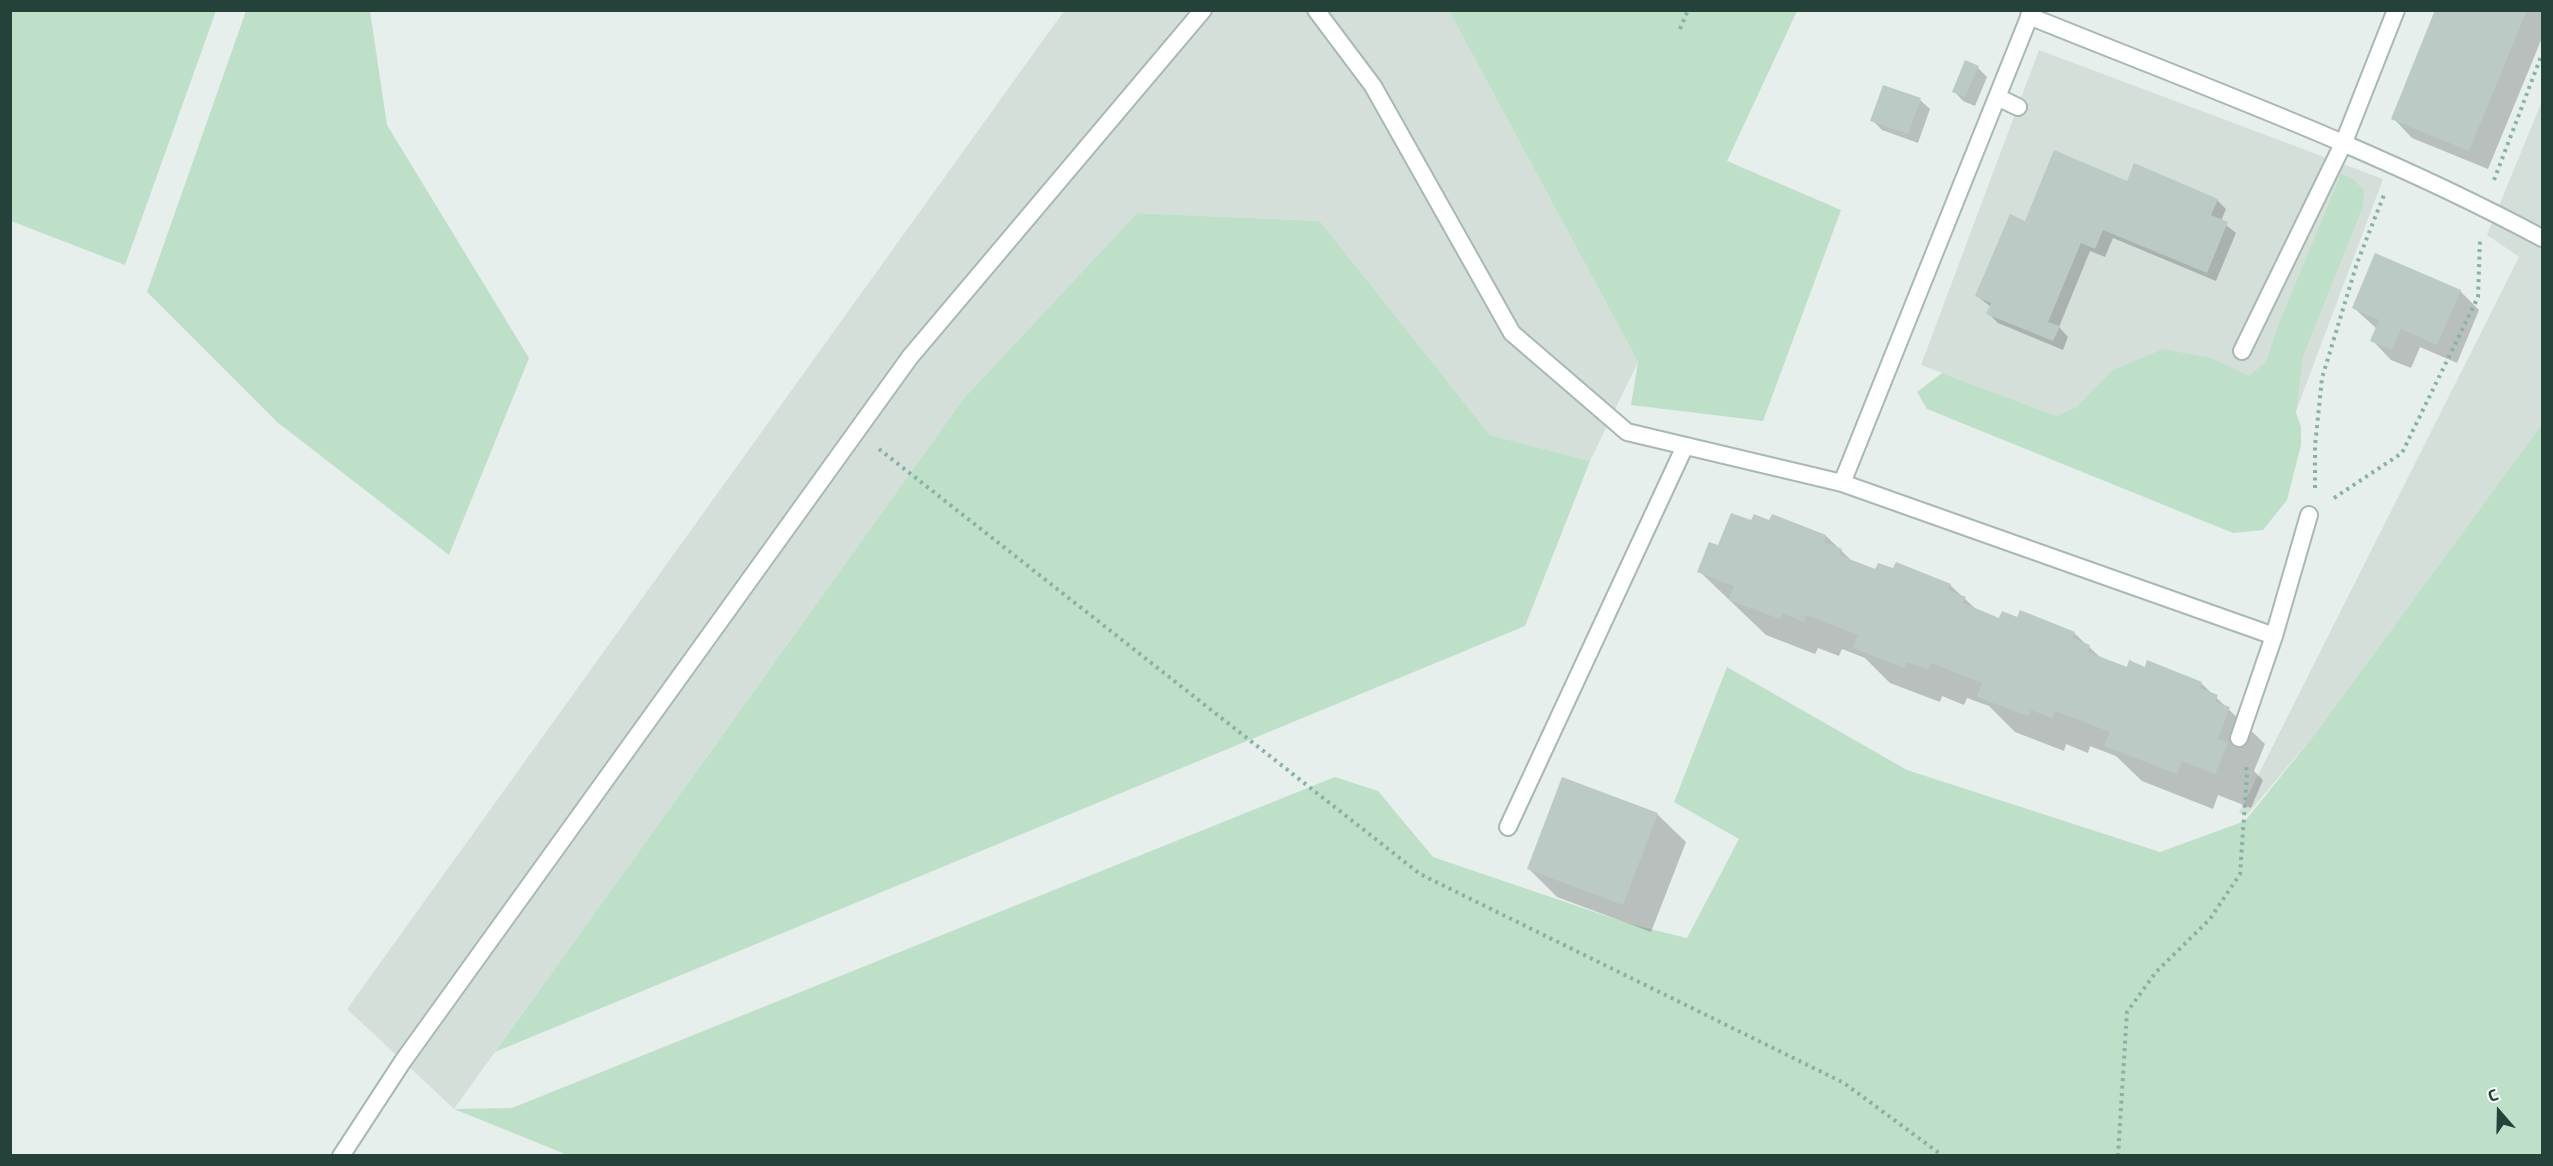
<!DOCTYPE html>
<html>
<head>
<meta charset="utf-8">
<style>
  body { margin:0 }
  #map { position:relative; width:2553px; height:1166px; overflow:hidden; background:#e6efeb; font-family:"Exo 2",sans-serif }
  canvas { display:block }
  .frame { position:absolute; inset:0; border:12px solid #24423a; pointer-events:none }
  .north { position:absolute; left:2469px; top:1082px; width:60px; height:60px; -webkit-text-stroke:4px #f7fbf9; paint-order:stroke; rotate:340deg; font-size:16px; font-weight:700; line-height:24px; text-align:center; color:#24423a }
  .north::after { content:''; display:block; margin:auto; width:21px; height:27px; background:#24423a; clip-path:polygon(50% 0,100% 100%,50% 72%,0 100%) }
</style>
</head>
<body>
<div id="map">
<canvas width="2553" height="1166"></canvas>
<div class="frame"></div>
<div class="north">С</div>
</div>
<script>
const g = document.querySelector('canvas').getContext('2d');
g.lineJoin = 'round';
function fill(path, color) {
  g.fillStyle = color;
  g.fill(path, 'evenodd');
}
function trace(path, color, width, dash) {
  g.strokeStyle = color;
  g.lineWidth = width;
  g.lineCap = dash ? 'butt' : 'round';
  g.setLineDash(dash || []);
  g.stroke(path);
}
const built = new Path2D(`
  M1064,11H1449L1638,362L1590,461L1490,435L1320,221L1137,213L964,398L454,1109L347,1009Z
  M2039,50L2383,179L2265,494L1921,365Z
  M2542,101V424L2315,734L2246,816L2239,813L2519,257L2487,235Z`);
const green = new Path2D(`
  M10,11H216L125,265L11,221Z
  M246,11H370L387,125L529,358L449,555L277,422L147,292Z
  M1449,11H1797L1727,161L1841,210L1763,421L1631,405L1638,362Z
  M2341,174L2350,177L2364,190L2363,206L2303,356L2296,413L2301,427V445L2287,500L2263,530L2233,533L1927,409L1917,392L1942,373L2057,416L2077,407L2113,370L2163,349L2211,358L2249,376L2266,362L2280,321Z
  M1137,213L1320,221L1490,435L1590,461L1525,626L495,1052L964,398Z
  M2542,424V1155L570,1156L454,1109L512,1108L1335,777L1378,791L1433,857L1633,925L1687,938L1739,839L1674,802L1727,667L1907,770L2160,852L2245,821L2315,734Z`);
const shadow = new Path2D(`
  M2437,10H2542V38L2488,169L2412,138L2393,118Z
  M1978,68L1987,77L1975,106L1963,101L1954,91Z
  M1884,87L1920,100L1930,109L1918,143L1882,130L1872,120Z
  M2128,183L2217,200L2226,209L2221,221L2236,233L2216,281L2113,238L2105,257L2090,251L2059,327L2068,337L2063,350L1998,323L1988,313L1991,307L1977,296L2026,223Z
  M2460,291L2479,310L2457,363L2420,347L2411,368L2391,360L2372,340L2377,329L2354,308Z
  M1772,516L1826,536L1853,562L1876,571L1950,585L1978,611L2000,620L2074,633L2102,659L2128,669H2146L2201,683L2265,744L2254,771L2263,780L2251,808L2218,795L2213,809L2142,781L2116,756L2090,746L2088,753L2066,744L2064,751L2015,732L1989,706L1967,698L1964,705L1942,696L1940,702L1890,683L1865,658L1842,649L1839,656L1818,648L1815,654L1766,635L1699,571L1719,547L1752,522H1769Z
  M1657,814L1686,842L1651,932L1557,897L1529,869Z`);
const building = new Path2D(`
  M2435,10H2527L2469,151L2391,119Z
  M1965,60L1979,66L1965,97L1952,92Z
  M1883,85L1921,98L1908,134L1870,121Z
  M2054,150L2127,181L2134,163L2218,199L2211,215L2228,222L2207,273L2103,230L2095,249L2081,243L2048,322L2060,326L2053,341L1986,314L1991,303L1975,296L2010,214L2025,221Z
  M2375,253L2461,290L2437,345L2401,329L2392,350L2370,341L2379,320L2352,308Z
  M1731,513L1751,520L1754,514L1769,520L1772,514L1826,535L1824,542L1842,549L1839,555L1875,569L1878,563L1893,568L1896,562L1951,584L1948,590L1966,597L1963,603L1999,618L2002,611L2017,617L2020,610L2075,632L2072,638L2090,645L2088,652L2127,667L2129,660L2145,667L2147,660L2202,682L2200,688L2218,695L2215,702L2230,707L2218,739L2228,743L2215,774L2182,761L2177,774L2104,746L2110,732L2055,711L2052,718L2031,710L2028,716L1977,697L1982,683L1931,663L1928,670L1907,662L1904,668L1853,648L1858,635L1806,615L1804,622L1782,613L1780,619L1729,600L1734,586L1697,572L1709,542L1718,545Z
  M1562,777L1658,813L1623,905L1527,869Z`);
const path = new Path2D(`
  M1680,29L1688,10
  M2494,180L2542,54
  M879,449L1420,874L1844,1083L1943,1156
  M2315,488V446L2322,378L2357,263L2384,195
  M2334,498L2402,453L2478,297L2480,239
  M2118,1156L2127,1012L2156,972L2210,919L2240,874L2247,774L2246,766`);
const service = new Path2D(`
  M1316,10L1373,86L1512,333L1627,432L1842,483L2274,636L2309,515
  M2029,16C2202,86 2378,150 2542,238
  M1997,97L2018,107
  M2242,351L2344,142L2396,10
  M1842,483L2032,10
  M2239,738L2274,636
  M1508,827L1685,446
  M341,1156L403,1061L910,357L1203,10`);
fill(built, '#d4dfda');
fill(green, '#bfe0c8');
fill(shadow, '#0003');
fill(building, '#bbcac4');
trace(service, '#a8b8b2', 20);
trace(path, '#86b3a5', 4, [3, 4.5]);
trace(service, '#fff', 16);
</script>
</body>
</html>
